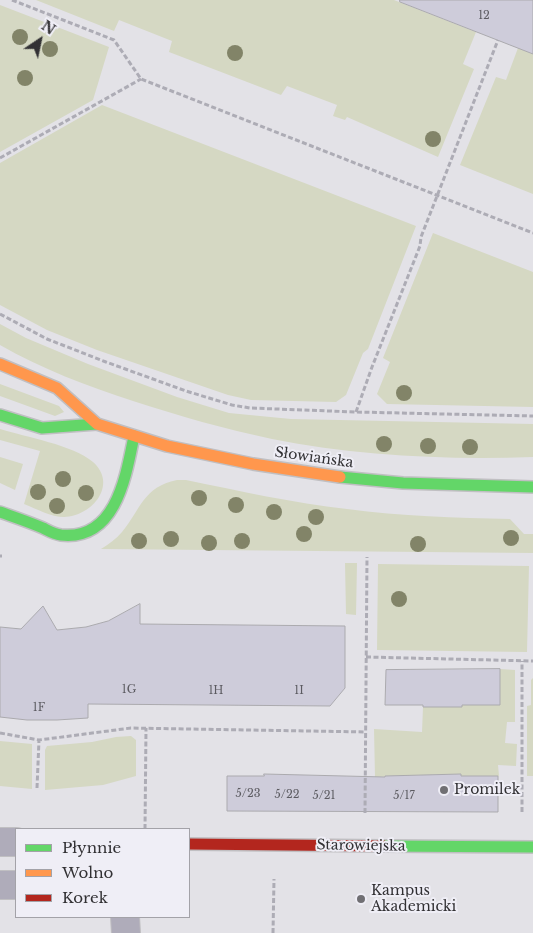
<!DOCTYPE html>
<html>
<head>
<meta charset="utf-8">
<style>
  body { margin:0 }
  #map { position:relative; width:533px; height:933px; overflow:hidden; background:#e3e2e7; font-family:"Libre Baskerville",serif }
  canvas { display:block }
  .legend { position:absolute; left:15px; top:828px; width:175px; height:90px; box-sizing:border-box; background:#efeef6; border:1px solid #a3a2a8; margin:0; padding:6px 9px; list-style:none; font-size:15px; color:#323134 }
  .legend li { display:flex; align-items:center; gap:10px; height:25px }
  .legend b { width:25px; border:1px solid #a3a2a8 }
  .north { position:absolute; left:15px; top:15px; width:50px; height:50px; -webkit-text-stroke:4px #efeef6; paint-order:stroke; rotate:34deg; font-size:14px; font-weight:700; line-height:20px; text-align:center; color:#323134 }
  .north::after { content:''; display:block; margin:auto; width:18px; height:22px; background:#323134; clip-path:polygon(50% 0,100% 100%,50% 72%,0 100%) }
</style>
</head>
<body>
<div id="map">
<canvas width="533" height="933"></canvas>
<ul class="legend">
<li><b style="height:6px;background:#63d668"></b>Płynnie</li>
<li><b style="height:6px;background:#ff974d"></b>Wolno</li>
<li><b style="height:6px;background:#b3261e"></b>Korek</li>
</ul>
<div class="north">N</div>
</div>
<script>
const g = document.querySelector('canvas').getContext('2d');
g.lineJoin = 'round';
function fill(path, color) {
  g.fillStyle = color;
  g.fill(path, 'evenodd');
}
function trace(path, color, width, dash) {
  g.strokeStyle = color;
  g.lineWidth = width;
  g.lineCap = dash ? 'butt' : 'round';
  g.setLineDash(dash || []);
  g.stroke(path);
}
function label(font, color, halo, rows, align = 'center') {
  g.font = font + ' "Libre Baskerville",serif';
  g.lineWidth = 4;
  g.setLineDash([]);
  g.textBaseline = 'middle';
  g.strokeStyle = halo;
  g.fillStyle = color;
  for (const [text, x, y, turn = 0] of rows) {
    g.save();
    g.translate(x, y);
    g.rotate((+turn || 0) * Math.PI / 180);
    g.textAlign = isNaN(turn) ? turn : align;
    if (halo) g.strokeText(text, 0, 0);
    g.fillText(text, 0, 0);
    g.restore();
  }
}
const green = new Path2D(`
  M36,0H394L476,32L463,64L474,69L438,157L347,117L345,120L333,116L337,105L287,86L281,95L169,52L172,41L119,20L114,31Z
  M0,5L109,47L93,100L0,152Z
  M518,48L533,54V194L460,165L496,77L506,80Z
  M102,105L416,226L368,349L363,353L346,395L336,402L251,400L228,395L97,350L47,330L0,305V163Z
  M433,233L533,272V407L387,404L377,394L390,362L383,358Z
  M0,324L26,338L88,364L177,397L229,413L291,419L533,424V457C446,460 357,456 272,439C225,429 179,416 133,401C87,386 42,369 0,345Z
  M0,384L59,406L64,412L55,416L0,396Z
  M0,429C26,437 73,445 93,462C118,484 93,516 64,517C51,517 37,509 24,504L40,451L0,440Z
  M0,457L23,464L15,490L0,483Z
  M177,480H186C240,491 293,503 347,509C401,516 456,518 510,519L524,534H533V553L101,549C109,544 116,539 122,532C141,509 143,487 177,480Z
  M345,563H357L356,615L346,614Z
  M378,564L529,566L527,652L377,650Z
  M500,669L515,670V722H507L505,743L517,744L516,766L498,765L499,776H461V774L375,777L374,729L422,732L423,707H462V705H499Z
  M533,678V776H527V706L531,705V680Z
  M131,736L136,740V776L103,785L45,790V750L47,746L92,742L116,737Z
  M0,741L32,744V789L0,786Z`);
const building = new Path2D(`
  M400,0H533V54L400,2Z
  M140,604V624L345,626V688L330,706L88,704V718L57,720H27L0,717V627L21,629L43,606L57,630L86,627L108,621Z
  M500,669V705H462V707H423V705H385L386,670Z
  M264,774L385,777V776L461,774V776H498V812L227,811V776H264Z`);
const path = new Path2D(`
  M12,0L114,40L141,79L533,233
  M0,158L141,79
  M0,314L47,339L106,362L186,391L232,405L250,408L356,412L533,416
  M356,412L372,367L420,246L421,237L498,40
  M0,556H2
  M366,657L533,661
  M0,733L39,740L131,728L366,732
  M37,788L39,740
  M522,812V661
  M365,813L367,557
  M145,829L146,728
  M273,933L274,879`);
const street = new Path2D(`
  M0,842H16
  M0,885H16
  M125,917L126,933`);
const fast = new Path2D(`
  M0,415L42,428L97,424
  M340,477L403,483L533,487
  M0,512C14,517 29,522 43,528C49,531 54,534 61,535C116,541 126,476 134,436
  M384,846L533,847`);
const slow = new Path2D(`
  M0,364L57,388L97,424L167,446L253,464L340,477`);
const jam = new Path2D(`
  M189,844L384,846`);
const trees = [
  [20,37],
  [50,49],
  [235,53],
  [25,78],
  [433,139],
  [404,393],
  [384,444],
  [428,446],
  [470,447],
  [63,479],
  [38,492],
  [86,493],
  [199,498],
  [236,505],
  [57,506],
  [274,512],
  [316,517],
  [304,534],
  [511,538],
  [171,539],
  [139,541],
  [242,541],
  [209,543],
  [418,544],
  [399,599]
];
const markers = [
  [444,790,5,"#706f73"],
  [361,899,5,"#706f73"]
];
const numberNames = [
  ["12",484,16],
  ["1G",129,690],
  ["1H",216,691],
  ["1I",299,691],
  ["1F",39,708],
  ["5/23",248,794],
  ["5/22",287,795],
  ["5/21",324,796],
  ["5/17",404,796]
];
const streetNames = [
  ["Słowiańska",314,458,8],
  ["Starowiejska",361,846,1]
];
const poiNames = [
  ["Promilek",454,790],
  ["Kampus",371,891],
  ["Akademicki",371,907]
];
fill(green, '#d5d8c3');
fill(building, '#ceccda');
trace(building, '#abaaae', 1);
trace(street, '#c0bfc2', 30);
trace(fast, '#c0bfc2', 14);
trace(slow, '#c0bfc2', 14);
trace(jam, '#c0bfc2', 14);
trace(path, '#adacb5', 3, [5, 2.5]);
trace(street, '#afacba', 28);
trace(fast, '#63d668', 11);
trace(slow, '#ff974d', 11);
trace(jam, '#b3261e', 11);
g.fillStyle = '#828468';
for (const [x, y] of trees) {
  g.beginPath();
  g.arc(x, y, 8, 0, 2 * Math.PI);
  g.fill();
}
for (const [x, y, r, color] of markers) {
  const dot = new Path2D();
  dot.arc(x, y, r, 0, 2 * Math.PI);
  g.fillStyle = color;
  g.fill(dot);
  trace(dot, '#efeef6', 2);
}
label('11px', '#5c5b61', null, numberNames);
label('14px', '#323134', '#efeef6', streetNames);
label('14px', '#323134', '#efeef6', poiNames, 'left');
</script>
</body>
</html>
